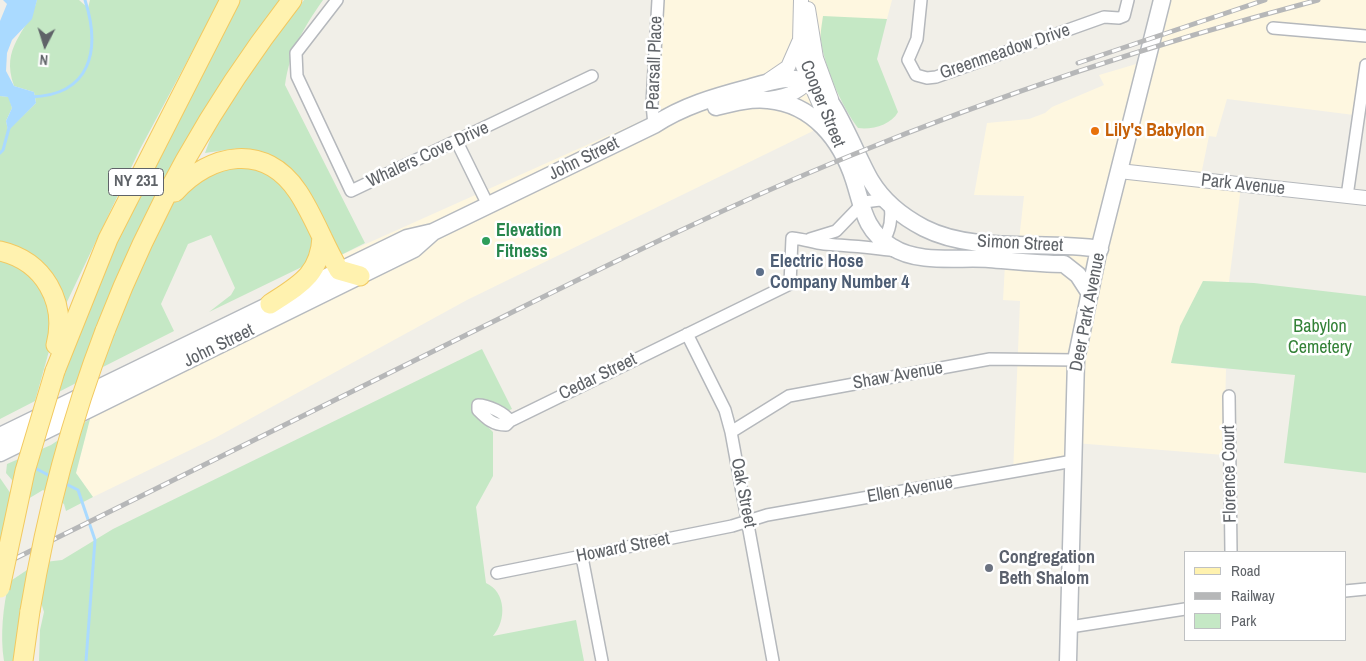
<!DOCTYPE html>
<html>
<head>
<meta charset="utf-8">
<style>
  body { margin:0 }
  #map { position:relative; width:1366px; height:661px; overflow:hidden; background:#f1efe8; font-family:"Archivo Narrow",sans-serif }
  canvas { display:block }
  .legend { position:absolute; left:1184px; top:551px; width:162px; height:90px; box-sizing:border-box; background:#fff; border:1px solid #bfc1c3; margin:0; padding:6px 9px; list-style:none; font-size:15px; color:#5f6368 }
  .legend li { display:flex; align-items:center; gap:10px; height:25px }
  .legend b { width:25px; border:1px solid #bfc1c3 }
  .north { position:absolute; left:20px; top:20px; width:50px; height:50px; -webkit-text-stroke:4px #fff; paint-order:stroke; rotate:185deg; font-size:14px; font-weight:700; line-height:20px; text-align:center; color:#5f6368 }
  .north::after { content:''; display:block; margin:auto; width:18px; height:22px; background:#5f6368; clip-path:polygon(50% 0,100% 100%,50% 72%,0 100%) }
</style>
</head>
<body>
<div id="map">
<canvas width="1366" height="661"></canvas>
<ul class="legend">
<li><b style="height:6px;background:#fff2af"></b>Road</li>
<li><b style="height:6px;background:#b6b7b8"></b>Railway</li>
<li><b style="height:14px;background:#c5e8c5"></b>Park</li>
</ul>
<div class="north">N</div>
</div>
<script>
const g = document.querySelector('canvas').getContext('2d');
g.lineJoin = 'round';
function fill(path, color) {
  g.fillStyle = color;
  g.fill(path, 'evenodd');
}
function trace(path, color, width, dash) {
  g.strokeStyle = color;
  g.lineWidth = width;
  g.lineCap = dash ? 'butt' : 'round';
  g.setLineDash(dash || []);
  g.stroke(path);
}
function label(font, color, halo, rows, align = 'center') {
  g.font = font + ' "Archivo Narrow",sans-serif';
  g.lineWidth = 5;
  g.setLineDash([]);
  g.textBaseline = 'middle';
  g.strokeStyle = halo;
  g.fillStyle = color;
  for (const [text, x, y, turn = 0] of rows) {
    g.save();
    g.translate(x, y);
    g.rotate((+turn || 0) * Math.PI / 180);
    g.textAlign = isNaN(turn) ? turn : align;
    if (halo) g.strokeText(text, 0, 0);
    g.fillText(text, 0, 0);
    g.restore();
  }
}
const commercial = new Path2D(`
  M661,0H892L887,19L823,17L813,131L467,300L215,438L93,497L76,473L92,411L354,287L339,256L656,114Z
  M1158,0H1366V96L1362,116L1227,99L1216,137L1209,136L1200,180L1241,186L1229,282L1203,281L1171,363L1226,369L1224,455L1075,443L1074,461L1013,474L1020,301L1003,300L1005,265L1016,266L1024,196L974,195L987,123L1029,119L1045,113L1052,107L1104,85L1099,75L1143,62Z`);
const green = new Path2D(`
  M37,0H79L88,8L90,0H220L140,149L65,306C55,272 38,249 0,245V96L9,97L12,108L6,121L8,130L36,103L34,92L14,86C0,46 27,34 37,0Z
  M236,0H281C241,58 197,116 164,179C130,244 105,314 78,382L55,394L80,314Z
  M304,0H323C303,29 290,50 285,85L365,243L339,256L273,157L240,148L205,153L222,107Z
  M823,16L887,19L877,59L898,112C891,125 872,130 858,128C842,107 824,66 821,40C820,33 822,24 823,16Z
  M256,165L287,185L313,232L310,263L209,312L231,295L235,288L211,235L188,244L161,304L174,331L97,370C112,333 169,188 200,172C208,168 244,166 256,165Z
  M0,254L24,265L48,296L51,344L35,401L0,419Z
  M1203,281L1254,283L1366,296V473L1284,463L1295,375L1171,363L1180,326Z
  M482,349L512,409L483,422L493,432V476L476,507L486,583C506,592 507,620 493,636L576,620L584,661H39L40,630L44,612L39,596L45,562L62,560L113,529Z
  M90,419L76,473L93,497L66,511L64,504L43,490L28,499L6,473L7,464L51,445Z
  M0,478L11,494L4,538L0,541Z
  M30,568L13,661H4C0,636 3,606 9,582Z`);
const water = new Path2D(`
  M3,0H37L32,19L12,40L7,53L6,71L14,86L34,92L36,103L8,131L6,121L12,108L8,97L0,96V21L7,4Z`);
const stream = new Path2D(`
  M31,97C91,95 101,50 85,0
  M0,153L3,150L9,128
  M33,467L52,477
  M64,483L78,490L95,540L86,661`);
const minor = new Path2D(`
  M337,0L296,53L297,76L351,191L592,76
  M921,0L917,39L908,60L916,75L927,78L936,77L1104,17L1119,18L1124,16L1128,0
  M1273,28L1366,36
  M654,125L652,104L658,0
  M457,142L488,205
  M1347,196L1366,65
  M810,239L836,231L864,202L880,200L890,203C892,218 891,235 878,245
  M687,334L725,410L731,432L773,661
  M1229,396L1231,552
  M510,421C505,413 488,405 478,405V410C487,419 493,425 506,425L510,421L790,284L792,238C805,239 813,243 824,244C848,246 871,247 895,251
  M731,432L789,396L990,359L1076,360
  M582,557L602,661
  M497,573L732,526L767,515L1073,461
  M1345,591L1366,589
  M1070,627L1185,609`);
const tertiary = new Path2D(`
  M801,0L800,42L803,66L834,137
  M808,9L816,58L831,99
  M769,80L788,67L799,42
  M769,99C788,96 804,92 812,73
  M1119,171L1366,198`);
const secondary = new Path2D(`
  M716,107C732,103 751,98 768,100C813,104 841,140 854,180C863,208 864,230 892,247C918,264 958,257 989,259C1014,261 1039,264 1064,264L1078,275L1089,292
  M0,436L407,238L433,232L654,125C683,106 714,97 748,88C768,82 794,73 814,84C833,93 858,160 871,181C883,201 903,217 924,228C975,254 1044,240 1100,249
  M0,453L353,279L414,249L432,233
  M1068,661L1076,360L1097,258L1162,0`);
const primary = new Path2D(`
  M175,192C210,153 265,142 298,192C314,216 324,245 339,270L360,276
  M0,251C44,261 67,302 56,345
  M270,304C299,285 320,275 322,237
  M105,331C151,212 213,101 292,0
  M55,371L108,239L230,0
  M23,661L30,611`);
const rail = new Path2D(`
  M1078,63L1265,0
  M0,566C155,489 311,412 466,335C594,272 721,208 852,155C1004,93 1159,42 1318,0`);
const primaryBridge = new Path2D(`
  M0,588L25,471L55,371
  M30,611C46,516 70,422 105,331`);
const markers = [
  [1095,131,5,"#e8710a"],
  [486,241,5,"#2e9e5b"],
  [760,272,5,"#5c6f8a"],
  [989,568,5,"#6b7280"]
];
const shields = [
  [136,182,55]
];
const shieldNames = [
  ["NY 231",136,182]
];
const streetNames = [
  ["Greenmeadow Drive",1005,52,-19],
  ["Pearsall Place",655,63,-88],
  ["Cooper Street",822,104,68],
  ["Whalers Cove Drive",428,155,-25],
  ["John Street",584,159,-26],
  ["Park Avenue",1243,185,6],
  ["Simon Street",1020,244,3],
  ["Deer Park Avenue",1088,312,-79],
  ["John Street",219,346,-26],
  ["Shaw Avenue",898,376,-10],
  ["Cedar Street",598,377,-26],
  ["Florence Court",1230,474,-91],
  ["Ellen Avenue",910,490,-10],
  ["Oak Street",743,493,79],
  ["Howard Street",623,548,-11]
];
const foodNames = [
  ["Lily's Babylon",1105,131]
];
const leisureNames = [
  ["Elevation",496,231],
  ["Fitness",496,252]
];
const serviceNames = [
  ["Electric Hose",770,262],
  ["Company Number 4",770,283]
];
const parkNames = [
  ["Babylon",1320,327],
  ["Cemetery",1320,348]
];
const worshipNames = [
  ["Congregation",999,558],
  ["Beth Shalom",999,579]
];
fill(commercial, '#fef7e0');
fill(green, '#c5e8c5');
fill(water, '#aadaff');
trace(stream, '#aadaff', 3);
trace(minor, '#b5b8bc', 14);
trace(tertiary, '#b5b8bc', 16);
trace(secondary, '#b6babf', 19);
trace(primary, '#f2c960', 21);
trace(minor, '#fff', 11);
trace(tertiary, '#fff', 14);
trace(secondary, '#fff', 16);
trace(primary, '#fff2af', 19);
trace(rail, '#b6b7b8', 5);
trace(rail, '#fff', 3, [9]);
trace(primaryBridge, '#f2c960', 21, []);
trace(primaryBridge, '#fff2af', 19);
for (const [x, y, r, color] of markers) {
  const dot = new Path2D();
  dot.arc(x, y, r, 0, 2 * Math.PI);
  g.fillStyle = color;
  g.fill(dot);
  trace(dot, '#fff', 2);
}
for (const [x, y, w] of shields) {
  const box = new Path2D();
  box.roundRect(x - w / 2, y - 13.5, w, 27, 4);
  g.fillStyle = '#fff';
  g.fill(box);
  trace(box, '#5f6368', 1);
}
label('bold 16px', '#5f6368', null, shieldNames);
label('18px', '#5f6368', '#fff', streetNames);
label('bold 18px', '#c56008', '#fff', foodNames, 'left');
label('bold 18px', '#27864d', '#fff', leisureNames, 'left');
label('bold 18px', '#4e5e75', '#fff', serviceNames, 'left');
label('18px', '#348238', '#fff', parkNames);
label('bold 18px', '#5b616d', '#fff', worshipNames, 'left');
</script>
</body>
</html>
